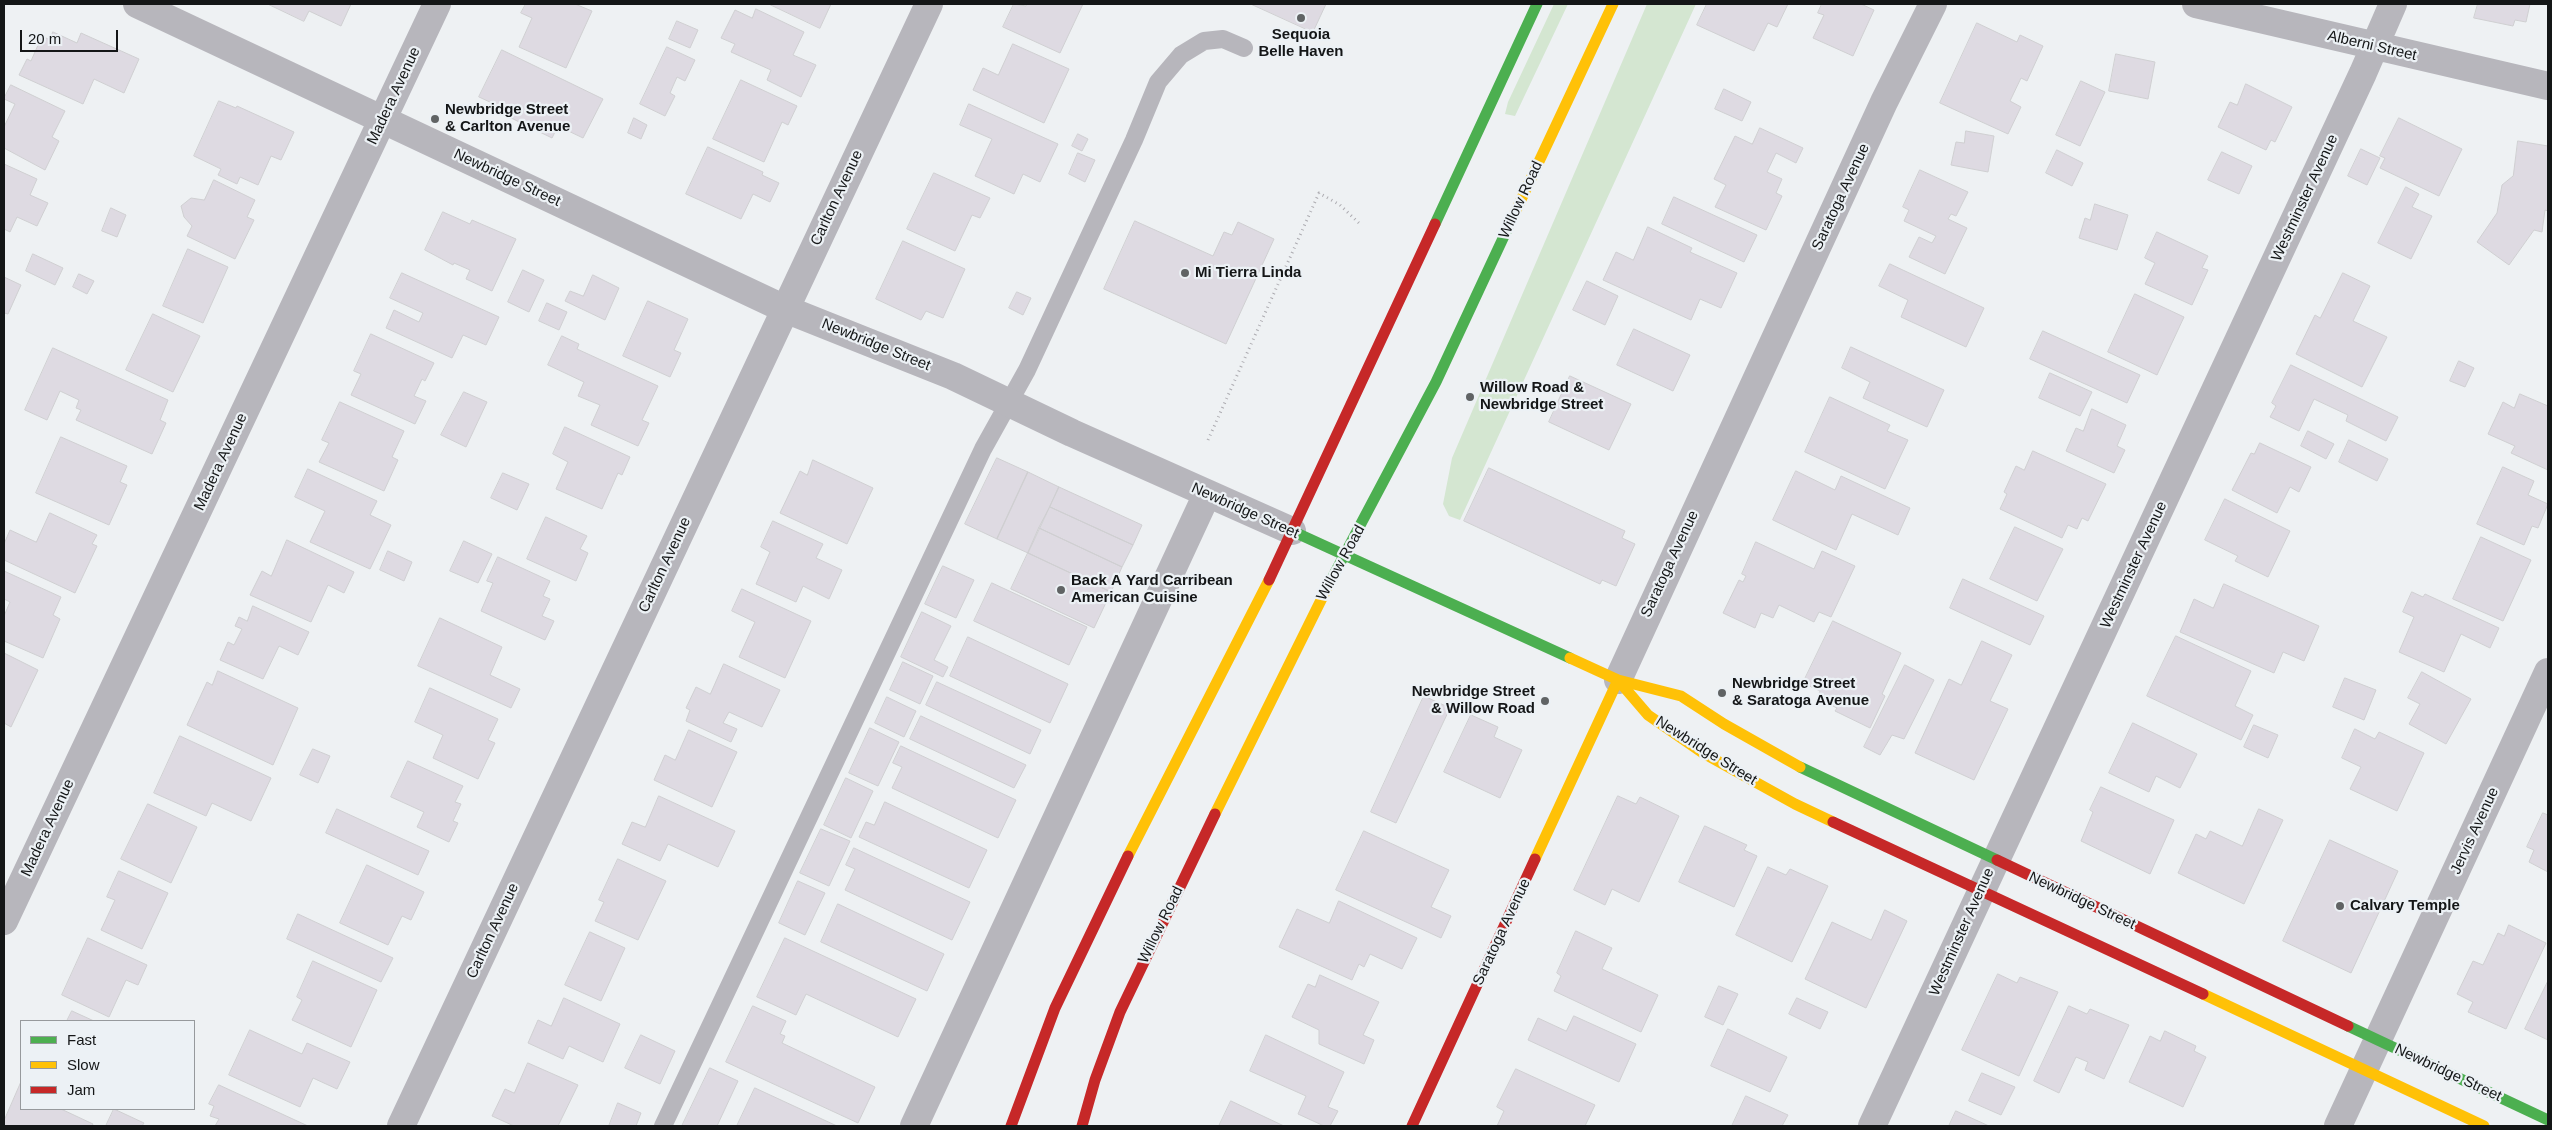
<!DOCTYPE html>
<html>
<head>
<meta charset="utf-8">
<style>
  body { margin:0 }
  #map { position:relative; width:2552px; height:1130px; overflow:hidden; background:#eef1f3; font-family:Helvetica,sans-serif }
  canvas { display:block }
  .frame { position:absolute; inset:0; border:5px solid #141617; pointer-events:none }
  .legend { position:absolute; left:20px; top:1020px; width:175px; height:90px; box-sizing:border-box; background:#ecf1f5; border:1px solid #96999c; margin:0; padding:6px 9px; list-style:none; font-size:15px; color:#141617 }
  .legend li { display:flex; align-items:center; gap:10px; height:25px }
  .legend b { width:25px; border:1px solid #96999c }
  .scale { position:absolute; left:20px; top:30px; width:98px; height:22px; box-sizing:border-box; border:2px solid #141617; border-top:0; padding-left:6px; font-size:15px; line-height:18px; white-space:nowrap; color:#141617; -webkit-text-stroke:4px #ecf1f5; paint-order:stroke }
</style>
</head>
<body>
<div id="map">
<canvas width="2552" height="1130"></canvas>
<div class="frame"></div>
<ul class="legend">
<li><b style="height:6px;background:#4caf50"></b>Fast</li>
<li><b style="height:6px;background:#ffc107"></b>Slow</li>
<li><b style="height:6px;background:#c62828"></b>Jam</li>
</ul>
<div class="scale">20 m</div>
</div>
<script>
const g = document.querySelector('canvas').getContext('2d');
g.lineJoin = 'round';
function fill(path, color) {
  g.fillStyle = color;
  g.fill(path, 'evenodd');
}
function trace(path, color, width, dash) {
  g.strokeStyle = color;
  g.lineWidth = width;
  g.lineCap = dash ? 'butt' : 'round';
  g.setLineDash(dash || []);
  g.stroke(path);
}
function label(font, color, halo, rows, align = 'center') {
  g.font = font + ' Helvetica,sans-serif';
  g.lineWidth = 4.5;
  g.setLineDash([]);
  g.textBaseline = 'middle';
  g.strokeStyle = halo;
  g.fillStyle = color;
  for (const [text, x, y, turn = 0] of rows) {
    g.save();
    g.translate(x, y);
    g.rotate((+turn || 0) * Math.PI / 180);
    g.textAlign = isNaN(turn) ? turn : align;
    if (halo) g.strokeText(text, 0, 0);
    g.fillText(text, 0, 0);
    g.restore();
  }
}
const green = new Path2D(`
  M1554,4H1568L1515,116L1505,114L1508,102Z
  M1647,4H1696L1460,520L1449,516L1443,504L1452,458Z`);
const building = new Path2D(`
  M268,4H351L341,26L309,11L304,21Z
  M526,4H575L592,11L566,68L519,47L532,18L521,13Z
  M769,4H831L820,28Z
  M1014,4L1026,6L1027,4H1083L1060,53L1003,27Z
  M1251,4H1326L1313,32Z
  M1707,4H1788L1777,27L1768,23L1754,51L1697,25Z
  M1822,4H1861L1874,10L1853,56L1813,38L1824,15L1818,13Z
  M2478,4H2530L2526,22L2515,20L2513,26L2474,18Z
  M756,9L804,32L793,55L816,65L801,97L767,80L771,70L731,52L735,44L721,38L735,10L752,18Z
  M677,21L698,30L690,48L669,39Z
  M1977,23L2017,42L2020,35L2043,46L2027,81L2021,78L2010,101L2021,107L2008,134L1940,103Z
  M53,32L77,43L81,33L139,59L124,93L94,79L83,104L19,75L27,59L31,61L42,36L50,40Z
  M1013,44L1069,69L1044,123L973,90L983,68L998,75Z
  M667,47L695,60L685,81L677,77L670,93L675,96L665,116L640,104Z
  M502,50L603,99L583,138L558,126L552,138L503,114L505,109L479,97Z
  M2116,54L2155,62L2148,99L2109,91Z
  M741,80L797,106L788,125L782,122L764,162L713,139Z
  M2081,81L2105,92L2080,146L2056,135Z
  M2246,84L2292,107L2275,142L2271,140L2266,150L2218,127L2230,102L2237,105Z
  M11,85L65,111L52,137L59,141L45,170L4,148V127L15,104L4,99Z
  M1724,89L1751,102L1742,121L1715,109Z
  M219,101L236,108L237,106L294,132L281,160L271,156L258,185L240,177L237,184L218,175L221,169L194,156Z
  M969,104L1058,144L1040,182L1023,174L1014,194L975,176L992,139L960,125Z
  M634,118L647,125L641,139L628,133Z
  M2399,118L2462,149L2439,196L2380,168L2385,158L2380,156Z
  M1760,128L1803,148L1796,163L1776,153L1767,172L1782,179L1776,193L1782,196L1766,230L1715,207L1726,185L1714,179L1735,136L1752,144Z
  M1966,131L1994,136L1988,172L1951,165L1956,142L1964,143Z
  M1078,134L1088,139L1082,151L1072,146Z
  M2518,141L2548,146V211L2545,210L2542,232L2534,230L2509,265L2477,242L2497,213L2502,185L2513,176Z
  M708,147L763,172L762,175L779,183L770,202L753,194L741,219L686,194Z
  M2361,149L2380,158L2367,185L2348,176Z
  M2057,150L2083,163L2072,186L2046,173Z
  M2222,152L2252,166L2239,194L2208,180Z
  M1078,153L1095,160L1085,182L1069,174Z
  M4,164L37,179L30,195L48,203L37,226L17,217L10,232L4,229Z
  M1920,170L1968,192L1956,216L1951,214L1948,219L1967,228L1945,274L1909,257L1919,237L1932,243L1936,236L1904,221L1909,210L1903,207Z
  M934,173L990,198L980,218L972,215L955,251L907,229Z
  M214,180L255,200L247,217L254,220L235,259L187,236L192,226L184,217L181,206L191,198L204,200Z
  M2406,187L2419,194L2412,207L2432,216L2411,259L2378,243Z
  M1674,197L1757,235L1744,262L1662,224Z
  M2095,204L2128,215L2117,250L2079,238L2085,218L2090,220Z
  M111,208L126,215L117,237L102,231Z
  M443,212L470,224L472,220L516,239L492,291L466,279L470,270L454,263L453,265L425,250Z
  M1135,221L1213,256L1224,232L1232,235L1238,222L1274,239L1226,344L1104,289Z
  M1648,227L1692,248L1690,252L1737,273L1721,308L1700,299L1691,320L1603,280L1616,252L1633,260Z
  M2157,232L2208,256L2202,268L2208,270L2192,305L2145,284L2155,263L2145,258Z
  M903,241L965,269L943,318L926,311L921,320L876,299Z
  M188,249L228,267L203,323L163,306Z
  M33,254L63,268L55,285L26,271Z
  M1890,264L1984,308L1966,347L1901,317L1908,300L1879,286Z
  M523,270L544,280L529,312L508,302Z
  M402,273L499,317L486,345L463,335L452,358L386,328L394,310L419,322L423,313L390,298Z
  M2343,273L2370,286L2353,321L2387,337L2362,387L2296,354L2315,315L2320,318Z
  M79,274L94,281L87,294L73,287Z
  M593,275L619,288L605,320L565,301L570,291L583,296Z
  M4,277L21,285L8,314L4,313Z
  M1587,281L1618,296L1605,325L1573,310Z
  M1017,292L1031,298L1023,315L1009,308Z
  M2135,294L2184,317L2157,375L2108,352Z
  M648,301L688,319L674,350L681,353L670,377L623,356Z
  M547,303L567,312L559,330L539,321Z
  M153,314L200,336L173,392L126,370Z
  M1634,329L1690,355L1673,391L1617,365Z
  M2043,331L2140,375L2127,403L2030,359Z
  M371,334L434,363L425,381L422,379L414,396L426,401L415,424L351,395L361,374L354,371Z
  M562,336L579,344L577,349L658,386L642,420L649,423L638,446L591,425L600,405L578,396L584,382L548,365Z
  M1851,347L1944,390L1927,427L1863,398L1870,382L1842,368Z
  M53,348L168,400L160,420L166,423L152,454L76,420L81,410L76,408L79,400L60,391L47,420L25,410Z
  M2459,361L2474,368L2465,387L2450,381Z
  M2291,365L2398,417L2386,441L2346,421L2348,415L2314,399L2299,431L2270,417L2276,406L2272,403Z
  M2050,373L2092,392L2080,416L2039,398Z
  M1570,376L1631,404L1609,450L1549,422Z
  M464,392L487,402L466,447L441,435Z
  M2520,394L2548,406V470L2511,453L2515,446L2488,434L2503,402L2514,408Z
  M1830,397L1890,425L1887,431L1908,440L1885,489L1805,452Z
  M340,402L404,431L392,457L398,460L384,491L319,462L329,443L322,440Z
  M2092,409L2126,425L2117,446L2125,450L2114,473L2066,451L2076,428L2083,431Z
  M565,427L630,457L622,475L618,473L602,509L556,489L568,462L553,454Z
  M2308,431L2334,444L2326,459L2301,446Z
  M61,437L127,466L120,482L127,485L109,525L36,493Z
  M2349,440L2388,459L2377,481L2339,462Z
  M2260,443L2311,467L2299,492L2290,487L2277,513L2232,490L2251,453L2254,454Z
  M2033,451L2106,484L2088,521L2082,518L2077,529L2068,525L2062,538L2000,509L2007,494L2004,492L2016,466L2024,470Z
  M997,458L1028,472L997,539L965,524Z
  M813,460L873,488L847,544L780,513L800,471L807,475Z
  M2503,467L2534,481L2528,495L2548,504L2538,528L2532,526L2524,545L2477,524Z
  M1489,468L1625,531L1622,538L1635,544L1616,586L1602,580L1600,584L1464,521Z
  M308,469L377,501L370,515L391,525L370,569L310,542L325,511L295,497Z
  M1796,471L1835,490L1841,476L1910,508L1898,535L1852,514L1836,550L1773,520Z
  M1028,472L1059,487L1028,553L997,539Z
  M503,473L529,484L517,510L491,498Z
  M1059,487L1142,525L1133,545L1050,507Z
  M2225,499L2290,531L2268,577L2235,561L2238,556L2205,540Z
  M1050,507L1133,545L1122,567L1039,528Z
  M50,513L97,535L92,544L97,546L75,593L4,560V544L10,530L36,542Z
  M546,517L587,536L580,549L588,553L576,581L527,559Z
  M773,521L823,544L816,558L842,570L829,599L803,586L796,602L756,584L770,552L761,547Z
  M2015,527L2063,549L2037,601L1990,579Z
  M1039,528L1122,567L1111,592L1028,553Z
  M2481,537L2531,560L2503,621L2453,599Z
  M287,540L354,572L344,593L328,585L311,622L250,595L262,571L271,576Z
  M464,541L492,554L478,583L450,571Z
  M1756,542L1814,569L1822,551L1855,566L1831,617L1819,612L1814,622L1779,605L1773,618L1761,613L1755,628L1723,613L1739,580L1743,582L1746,576L1742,574Z
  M388,551L412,562L404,581L380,570Z
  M1028,553L1111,592L1094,628L1011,589Z
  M498,557L550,581L543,596L550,599L542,616L554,621L545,640L481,611L493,583L487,581Z
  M943,566L974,580L956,618L925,604Z
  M4,571L61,597L53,615L60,619L43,658L4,641V616L10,602L4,599Z
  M1963,579L2044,616L2030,645L1950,608Z
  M992,583L1087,627L1069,665L974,621Z
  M2224,584L2319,626L2304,661L2283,652L2274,673L2180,632L2194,599L2213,608Z
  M742,589L811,621L785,678L739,657L755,622L732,611Z
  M2412,592L2423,597L2425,594L2499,628L2490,648L2461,634L2444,672L2399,652L2414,617L2403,612Z
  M253,606L309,632L298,655L279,646L263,679L220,660L228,642L234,645L242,629L235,626L239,617L247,621Z
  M922,612L951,626L934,660L948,667L943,677L901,657Z
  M440,618L502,647L490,675L520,689L511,708L418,666Z
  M1833,621L1901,653L1882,694L1885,696L1870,728L1835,711L1837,708L1817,698L1820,691L1803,683Z
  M2176,636L2251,671L2235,706L2253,715L2241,740L2147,696Z
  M968,637L1068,684L1050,723L950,676Z
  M1982,641L2012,655L1990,701L2008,709L1974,780L1915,753L1949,679L1961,685Z
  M4,653L38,670L11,727L4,723Z
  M903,662L933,676L920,704L890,690Z
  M724,664L780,690L762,727L729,712L723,723L737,729L731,742L686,721L690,710L686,708L696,687L710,694Z
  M1905,665L1934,680L1904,739L1892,735L1880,755L1864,747Z
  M218,671L298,708L273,765L187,725L207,682L212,685Z
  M2422,672L2471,699L2446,744L2409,724L2420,704L2408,698Z
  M2345,678L2376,690L2364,720L2333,707Z
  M937,682L1041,730L1030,754L926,705Z
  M430,688L498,719L488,740L495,743L478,779L433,758L443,735L415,722Z
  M1424,696L1450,708L1396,823L1371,812Z
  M887,697L916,711L904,737L875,723Z
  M1471,715L1498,727L1494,737L1522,750L1500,798L1444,772Z
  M921,716L1026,765L1014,788L910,739Z
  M2133,723L2197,754L2180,788L2156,776L2149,792L2109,773Z
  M2254,725L2278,735L2268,758L2244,747Z
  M870,728L899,742L878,786L849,773Z
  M2355,729L2375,739L2379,732L2424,753L2397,811L2350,789L2361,767L2342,758Z
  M689,730L737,752L712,807L654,780L665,755L675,760Z
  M180,736L271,778L251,821L212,803L206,816L154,793Z
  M901,746L1016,800L998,838L892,788L902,767L893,763Z
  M313,749L330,756L318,783L300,775Z
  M408,761L463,786L455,802L461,804L453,821L458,823L449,842L417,827L424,812L391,797Z
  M846,778L873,791L851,838L824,825Z
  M2101,787L2174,820L2150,874L2081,841L2093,812L2090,810Z
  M659,796L735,831L718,867L668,844L660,861L622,844L632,822L645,827Z
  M1618,796L1636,804L1640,797L1679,816L1639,902L1612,889L1605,905L1574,890Z
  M885,802L987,850L969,888L859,837L866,822L874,825Z
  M148,804L197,827L171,883L121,859Z
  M337,809L429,851L418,875L326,833Z
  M2259,809L2283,820L2244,904L2178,873L2196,834L2206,839L2210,831L2242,846Z
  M2543,813L2548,815V872L2529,862L2534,850L2527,847Z
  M1705,826L1747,845L1744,850L1757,856L1734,907L1679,882Z
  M821,829L850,841L829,886L800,873Z
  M1364,831L1449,870L1431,907L1451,916L1441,938L1336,890Z
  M2330,840L2398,871L2351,973L2283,941Z
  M854,848L970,902L952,940L845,890L855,869L846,865Z
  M618,859L666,881L638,940L595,921L604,902L599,900Z
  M367,865L424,892L411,920L402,916L388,945L340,923Z
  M1768,867L1786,875L1790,869L1828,886L1792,962L1736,935Z
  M119,871L168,893L142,949L101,930L115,900L107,897Z
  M798,881L825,893L805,935L779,923Z
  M1339,901L1417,938L1402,969L1370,954L1364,967L1359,964L1352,980L1279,947L1297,909L1329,923Z
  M838,904L944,954L927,991L821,942Z
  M1885,910L1907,921L1866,1008L1805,979L1832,922L1871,940Z
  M298,914L393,958L381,982L287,939Z
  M2509,925L2546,943L2506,1029L2468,1012L2473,1002L2457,994L2473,961L2483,965L2498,933L2504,936Z
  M1576,931L1612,948L1602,969L1658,995L1641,1032L1554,991L1561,976L1557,973Z
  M590,932L625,948L601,1001L565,985Z
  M88,938L147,965L138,985L126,980L109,1017L62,995Z
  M785,938L916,999L898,1037L806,994L796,1015L757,997Z
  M313,961L377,990L351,1047L292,1020L302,1000L297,997Z
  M1998,974L2017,983L2020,977L2058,992L2019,1076L1962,1050Z
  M1320,975L1379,1002L1363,1035L1374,1040L1364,1064L1319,1044V1030L1292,1017L1308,984L1315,987Z
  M2548,981V1040L2525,1029Z
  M1719,986L1738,994L1723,1025L1705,1017Z
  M564,998L620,1024L603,1062L569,1046L563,1059L528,1043L538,1020L551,1026Z
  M1797,998L1828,1012L1820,1029L1789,1014Z
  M753,1006L786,1021L780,1034L785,1036L782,1043L875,1087L858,1123L726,1062Z
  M2069,1006L2087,1014L2090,1009L2129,1025L2104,1079L2085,1070L2088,1062L2076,1057L2059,1093L2034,1081Z
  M72,1011L94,1021H67Z
  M1574,1016L1636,1044L1619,1082L1528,1040L1538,1018L1566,1031Z
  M1728,1029L1787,1057L1770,1092L1711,1066Z
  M250,1030L302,1054L307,1043L350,1062L337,1089L313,1078L300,1107L229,1075Z
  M2165,1031L2196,1046L2194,1051L2206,1057L2183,1107L2129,1082L2150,1036L2160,1041Z
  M641,1035L675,1051L660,1084L625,1068Z
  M1266,1035L1344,1072L1328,1107L1338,1111L1330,1126H1324L1298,1114L1306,1096L1250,1071Z
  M528,1063L578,1085L558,1126H514L492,1116L505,1089L514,1093Z
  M710,1068L738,1081L717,1126H682Z
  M1516,1069L1595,1105L1585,1126H1497L1504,1111L1497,1107Z
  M1982,1073L2015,1087L2001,1115L1969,1101Z
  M21,1082V1109H61L93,1124L92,1126H4V1121Z
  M219,1085L308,1126H215L219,1119L210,1116L214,1106L209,1104Z
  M755,1088L837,1126H737Z
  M1746,1096L1788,1115L1782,1126H1732Z
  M1231,1101L1284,1126H1219Z
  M618,1103L641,1113L636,1126H609Z
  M114,1109L144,1123L142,1126H106Z
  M1956,1111L1989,1126H1949Z`);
const path = new Path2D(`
  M1208,440L1319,193L1340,205L1361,225`);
const lane = new Path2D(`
  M663,1126L983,449L1027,370L1134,140L1158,82L1181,55L1204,41L1223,39L1244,48`);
const street = new Path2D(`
  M137,4L785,309L953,376L1072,433L1292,531
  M2196,4L2548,86
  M1618,680L1884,102L1933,4
  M4,921L437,4
  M401,1126L929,4
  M914,1126L1207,494
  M1872,1126L2363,73L2393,4
  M2338,1126L2548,672`);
const fast = new Path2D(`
  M1435,224L1537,4
  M1292,531L1570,658
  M1329,584L1436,382L1512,219
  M1800,767L1997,860
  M2348,1026L2548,1120`);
const slow = new Path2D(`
  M1512,219L1613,4
  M1570,658L1618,680L1681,696L1724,724L1800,767
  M1618,680L1648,715L1703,753L1795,804L1833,822
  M1215,814L1329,584
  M1128,856L1269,580
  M1535,859L1618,680
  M2203,994L2484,1126`);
const jam = new Path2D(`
  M1269,580L1435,224
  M1833,822L2203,994
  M1997,860L2348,1026
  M1011,1126L1055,1008L1128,856
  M1082,1126L1095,1080L1120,1012L1215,814
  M1412,1126L1535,859`);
const markers = [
  [1301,18,5,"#606364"],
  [435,119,5,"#606364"],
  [1185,273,5,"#606364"],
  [1470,397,5,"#606364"],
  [1061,590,5,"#606364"],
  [1722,693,5,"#606364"],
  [1545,701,5,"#606364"],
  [2340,906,5,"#606364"]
];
const poiNames = [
  ["Sequoia",1301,35,"center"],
  ["Belle Haven",1301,52,"center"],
  ["Newbridge Street",445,110],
  ["& Carlton Avenue",445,127],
  ["Mi Tierra Linda",1195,273],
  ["Willow Road &",1480,388],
  ["Newbridge Street",1480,405],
  ["Back A Yard Carribean",1071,581],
  ["American Cuisine",1071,598],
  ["Newbridge Street",1732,684],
  ["& Saratoga Avenue",1732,701],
  ["Newbridge Street",1535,692,"right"],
  ["& Willow Road",1535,709,"right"],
  ["Calvary Temple",2350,906]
];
const streetNames = [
  ["Alberni Street",2372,46,13],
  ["Madera Avenue",394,96,-65],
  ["Newbridge Street",507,178,25],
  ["Saratoga Avenue",1841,197,-65],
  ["Carlton Avenue",837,198,-65],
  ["Westminster Avenue",2305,198,-65],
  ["Willow Road",1521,200,-65],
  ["Newbridge Street",876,345,22],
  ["Madera Avenue",221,462,-65],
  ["Newbridge Street",1245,511,24],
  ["Willow Road",1341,563,-61],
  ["Saratoga Avenue",1670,564,-65],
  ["Carlton Avenue",665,565,-65],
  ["Westminster Avenue",2134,565,-65],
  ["Newbridge Street",1706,751,32],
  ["Madera Avenue",48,828,-65],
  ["Jervis Avenue",2475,831,-65],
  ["Newbridge Street",2082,901,25],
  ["Willow Road",1161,925,-64],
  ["Carlton Avenue",493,931,-65],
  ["Saratoga Avenue",1502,932,-65],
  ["Westminster Avenue",1962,932,-66],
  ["Newbridge Street",2448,1073,25]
];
fill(green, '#d4e6d1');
fill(building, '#dedae2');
trace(building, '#cfcfd1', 1);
trace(path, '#adacb1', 3, [1, 4]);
trace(lane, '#b7b6bc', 18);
trace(street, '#b7b6bc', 28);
trace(fast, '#4caf50', 11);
trace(slow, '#ffc107', 11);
trace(jam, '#c62828', 11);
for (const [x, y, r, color] of markers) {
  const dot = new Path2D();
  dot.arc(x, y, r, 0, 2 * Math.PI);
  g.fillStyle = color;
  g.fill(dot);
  trace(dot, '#ecf1f5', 2);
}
label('bold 15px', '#141617', '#ecf1f5', poiNames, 'left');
label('15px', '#141617', '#ecf1f5', streetNames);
</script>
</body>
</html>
